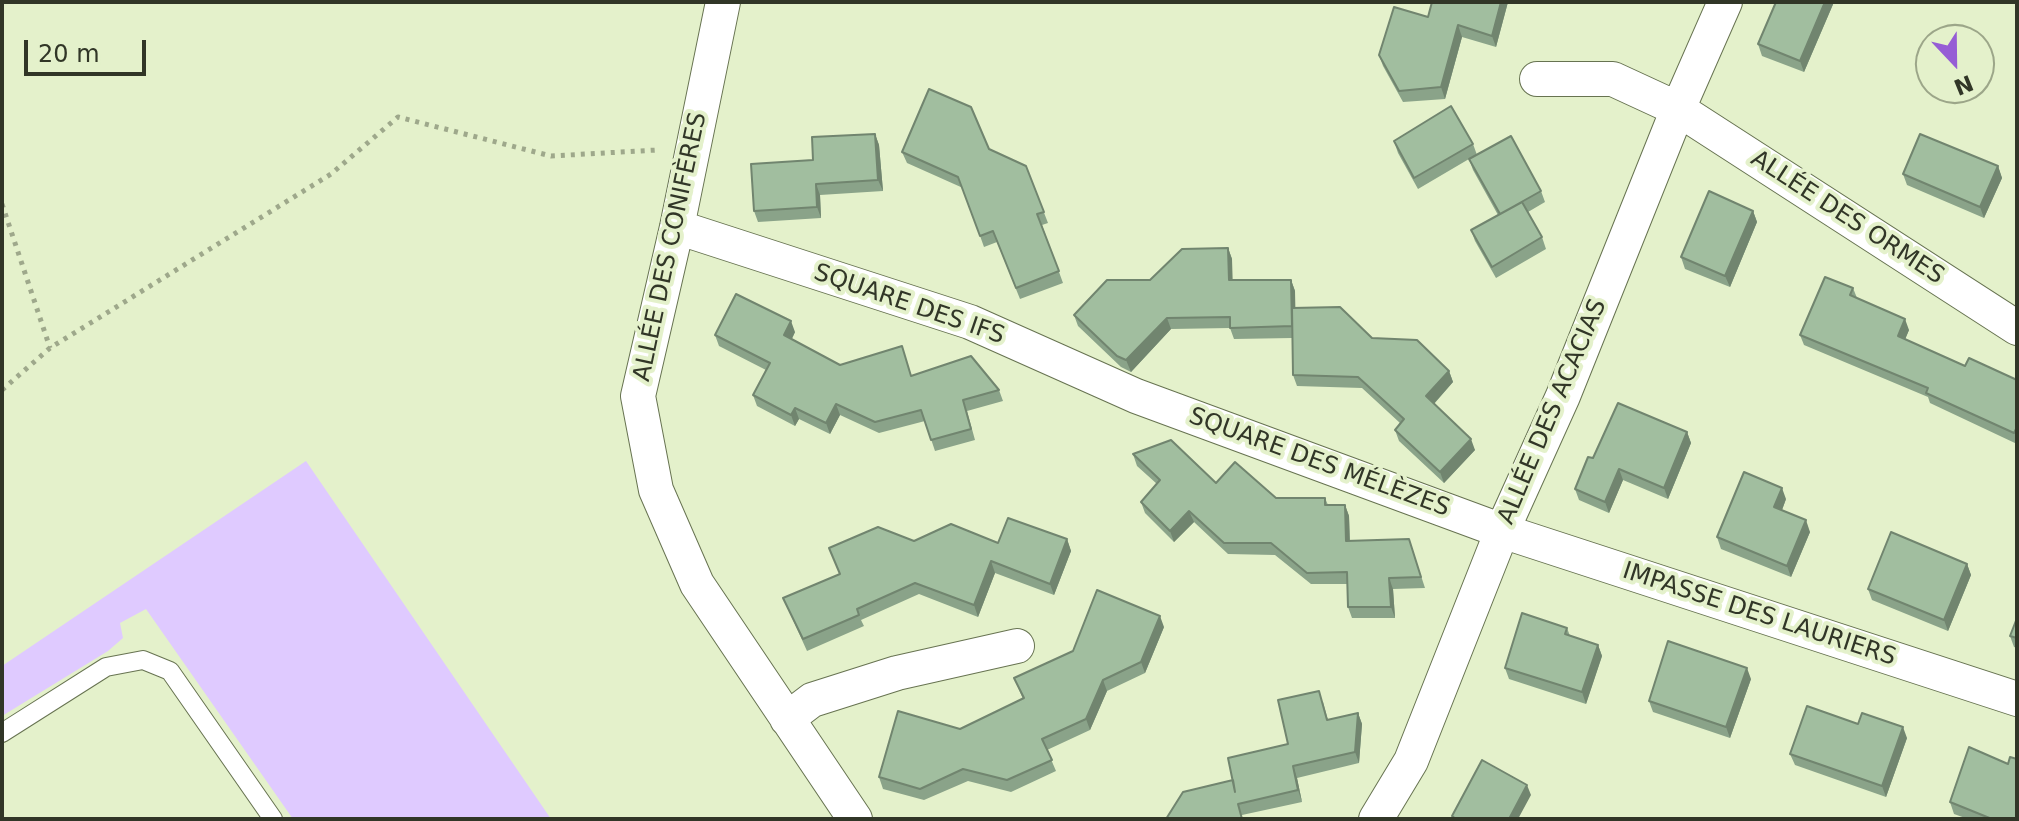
<!DOCTYPE html>
<html>
<head>
<meta charset="utf-8">
<style>
  body { margin:0 }
  #map { position:relative; width:2019px; height:821px; overflow:hidden; background:#e4f1cb; font-family:"DejaVu Sans",sans-serif }
  canvas { display:block }
  .frame { position:absolute; inset:0; border:4px solid #313627; pointer-events:none }
  .north { position:absolute; left:1915px; top:24px; width:80px; height:80px; box-sizing:border-box; background:#e4f1cb; border:2px solid #9ca689; border-radius:50%; rotate:158deg; font-size:22px; font-weight:700; line-height:32px; text-align:center; color:#313627 }
  .north::after { content:''; display:block; margin:auto; width:28px; height:36px; background:#965dd5; clip-path:polygon(50% 0,100% 100%,50% 72%,0 100%) }
  .scale { position:absolute; left:24px; top:40px; width:122px; height:36px; box-sizing:border-box; border:4px solid #313627; border-top:0; padding-left:10px; font-size:24px; line-height:28px; white-space:nowrap; color:#313627; -webkit-text-stroke:6px #e4f1cb; paint-order:stroke }
</style>
</head>
<body>
<div id="map">
<canvas width="2019" height="821"></canvas>
<div class="frame"></div>
<div class="north">N</div>
<div class="scale">20 m</div>
</div>
<script>
const g = document.querySelector('canvas').getContext('2d');
g.lineJoin = 'round';
function fill(path, color) {
  g.fillStyle = color;
  g.fill(path, 'evenodd');
}
function trace(path, color, width, dash) {
  g.strokeStyle = color;
  g.lineWidth = width;
  g.lineCap = dash ? 'butt' : 'round';
  g.setLineDash(dash || []);
  g.stroke(path);
}
function label(font, color, halo, rows, align = 'center') {
  g.font = font + ' "DejaVu Sans",sans-serif';
  g.lineWidth = 8;
  g.setLineDash([]);
  g.textBaseline = 'middle';
  g.strokeStyle = halo;
  g.fillStyle = color;
  for (const [text, x, y, turn = 0] of rows) {
    g.save();
    g.translate(x, y);
    g.rotate((+turn || 0) * Math.PI / 180);
    g.textAlign = isNaN(turn) ? turn : align;
    if (halo) g.strokeText(text, 0, 0);
    g.fillText(text, 0, 0);
    g.restore();
  }
}
const green = new Path2D(`
  M306,461L551,819H293L146,609L120,623L123,638L108,651L2,716V666Z`);
const path = new Path2D(`
  M2,204L50,348
  M2,390L50,348L331,174L398,117L551,156L657,150`);
const service = new Path2D(`
  M2,733L106,667L143,660L170,671L273,819`);
const minor = new Path2D(`
  M723,2L677,227L638,396L656,490L697,584L855,819
  M1537,79H1613L1678,109L2017,328
  M677,227L970,322L1136,396L1502,531L2017,699
  M787,719L812,700L897,673L1017,646
  M1376,819L1411,761L1502,531L1563,396L1678,109L1725,2`);
const wall = new Path2D(`
  M1508,2L1496,47L1462,37L1445,99L1403,102L1383,66L1379,55L1428,17Z
  M1834,2L1804,72L1762,56L1758,44Z
  M875,134L879,145L883,191L820,195L821,218L758,222L754,211L813,160Z
  M1394,141L1473,144L1477,155L1541,191L1545,202L1528,212L1542,237L1546,249L1496,278L1475,241L1471,230L1498,215L1473,170L1469,159L1418,189L1398,153Z
  M989,149L1026,166L1048,223L1042,225L1063,283L1020,299L997,242L984,247L963,188L907,163L902,152Z
  M1998,166L2002,178L1984,218L1907,185L1903,174Z
  M1753,211L1757,222L1730,287L1685,269L1681,257Z
  M1228,248L1232,259V280H1291L1295,291V308L1372,338L1449,371L1453,382L1434,404L1475,450L1444,483L1399,441L1395,430L1400,423L1362,388L1297,386L1293,375L1292,338L1234,339L1230,328L1171,329L1131,372L1121,367L1078,326L1074,315L1150,280Z
  M1853,288L1857,298L1909,330L1905,339L1965,366L2017,380V444L1930,403L1928,397L1804,345L1800,335Z
  M795,332L792,339L840,365L999,390L1003,401L967,411L975,440L935,451L925,421L879,433L840,415L830,434L799,419L795,426L757,406L753,395L766,370L719,346L715,335Z
  M1687,432L1691,443L1668,499L1623,480L1609,513L1579,500L1575,489L1593,458Z
  M1133,454L1216,483L1276,498H1325L1328,505H1345L1349,516L1350,541L1409,539L1425,588L1393,589L1395,618H1352L1348,607L1347,584H1311L1275,555L1228,554L1194,522L1174,542L1145,513L1141,502L1157,484L1137,466Z
  M1786,499L1782,510L1810,532L1791,577L1721,549L1717,537Z
  M1067,539L1071,551L1054,595L995,573L978,617L919,594L861,620L864,626L807,651L783,598L840,574L829,548L914,541L998,543Z
  M1967,564L1971,575L1948,631L1872,600L1868,589Z
  M2017,618V648L2014,647L2010,636Z
  M1164,627L1145,673L1107,691L1090,730L1047,750L1056,771L1011,792L968,781L924,800L883,789L879,777L960,729L1023,699L1014,678Z
  M1567,628L1570,636L1598,645L1602,656L1586,704L1509,679L1505,668Z
  M1751,679L1730,738L1653,712L1649,701Z
  M1323,702L1328,720L1358,713L1362,724L1359,763L1297,778L1302,802L1242,815L1166,819L1233,780L1288,744Z
  M1858,724L1907,738L1886,797L1795,765L1790,754Z
  M1950,802L2017,819H1968L1954,814Z`);
const shadedWall = new Path2D(`
  M1501,2H1508L1496,47L1492,36Z
  M1825,2H1834L1804,72L1800,61Z
  M1458,25L1462,37L1445,99L1441,87Z
  M875,134L879,145L883,191L878,180Z
  M1998,166L2002,178L1984,218L1980,207Z
  M816,184L820,195L821,218L817,207Z
  M1753,211L1757,222L1730,287L1725,276Z
  M1228,248L1232,259L1233,291L1229,280Z
  M1291,280L1295,291L1296,338L1292,326Z
  M1167,318L1171,329L1131,372L1126,360Z
  M1905,319L1909,330L1902,347L1898,336Z
  M791,321L795,332L788,346L784,335Z
  M1449,371L1453,382L1430,408L1426,396Z
  M836,404L840,415L830,434L826,423Z
  M795,408L799,419L795,426L791,415Z
  M1687,432L1691,443L1668,499L1664,488Z
  M1471,439L1475,450L1444,483L1440,472Z
  M1619,469L1623,480L1609,513L1605,502Z
  M1782,488L1786,499L1779,518L1774,507Z
  M1345,505L1349,516L1350,552L1346,541Z
  M1189,511L1194,522L1174,542L1170,531Z
  M1806,520L1810,532L1791,577L1787,566Z
  M1067,539L1071,551L1054,595L1050,584Z
  M991,561L995,573L978,617L974,605Z
  M1967,564L1971,575L1948,631L1944,620Z
  M1389,578L1393,589L1395,618L1391,607Z
  M1160,616L1164,627L1145,673L1141,662Z
  M1598,645L1602,656L1586,704L1582,692Z
  M1747,668L1751,679L1730,738L1726,727Z
  M1103,680L1107,691L1090,730L1086,719Z
  M1358,713L1362,724L1359,763L1355,752Z
  M1903,727L1907,738L1886,797L1882,786Z
  M1293,766L1297,778L1302,802L1298,790Z
  M1527,785L1531,795L1518,819H1509Z`);
const building = new Path2D(`
  M1432,2H1501L1492,36L1458,25L1441,87L1399,91L1379,55L1394,7L1428,17Z
  M1776,2H1825L1800,61L1758,44Z
  M929,89L971,107L989,149L1026,166L1044,212L1037,214L1059,271L1016,288L993,231L980,236L958,177L902,152Z
  M1451,106L1473,144L1414,178L1394,141Z
  M875,134L878,180L816,184L817,207L754,211L751,164L813,160L812,137Z
  M1920,134L1998,166L1980,207L1903,174Z
  M1511,136L1541,191L1500,214L1469,159Z
  M1709,191L1753,211L1725,276L1681,257Z
  M1522,202L1542,237L1492,267L1471,230Z
  M1228,248L1229,280H1291L1292,326L1230,328V317L1167,318L1126,360L1117,356L1074,315L1107,280H1150L1182,249Z
  M1825,277L1853,288L1850,295L1905,319L1898,336L1965,366L1969,358L2017,380V427L2014,433L1926,393L1928,388L1800,335Z
  M736,294L791,321L784,335L840,365L902,346L911,376L971,356L999,390L963,400L971,429L931,440L921,410L875,422L836,404L826,423L795,408L791,415L753,395L770,363L715,335Z
  M1340,307L1372,338L1417,340L1449,371L1426,396L1471,439L1440,472L1395,430L1404,419L1358,377L1293,375L1292,308Z
  M1618,403L1687,432L1664,488L1619,469L1605,502L1575,489L1588,457L1593,458Z
  M1171,440L1216,483L1235,462L1276,498H1325V505H1345L1346,541L1409,539L1421,577L1389,578L1391,607H1348L1347,572L1307,573L1271,543H1224L1189,511L1170,531L1141,502L1160,480L1133,454Z
  M1744,472L1782,488L1774,507L1806,520L1787,566L1717,537Z
  M1008,518L1067,539L1050,584L991,561L974,605L915,583L857,609L859,615L803,639L783,598L840,574L829,548L878,527L914,541L951,524L998,543Z
  M1891,532L1967,564L1944,620L1868,589Z
  M1097,590L1160,616L1141,662L1103,680L1086,719L1042,739L1052,760L1007,780L963,769L920,789L879,777L898,711L960,729L1024,698L1014,678L1073,651Z
  M1522,613L1567,628L1565,634L1598,645L1582,692L1505,668Z
  M2017,618V638L2010,636Z
  M1668,641L1747,668L1726,727L1649,701Z
  M1319,691L1327,720L1358,713L1355,752L1293,766L1298,790L1238,804L1242,819H1166L1183,792L1233,780L1235,792L1228,758L1288,744L1278,700Z
  M1807,706L1858,724L1862,713L1903,727L1882,786L1790,754Z
  M1969,747L2008,764L2010,757L2017,759V819H1992L1950,802Z
  M1482,760L1527,785L1509,819H1456L1452,816Z`);
const streetNames = [
  ["ALLÉE DES ORMES",1847,218,33],
  ["ALLÉE DES CONIFÈRES",671,247,-78],
  ["SQUARE DES IFS",909,305,19],
  ["ALLÉE DES ACACIAS",1553,412,-67],
  ["SQUARE DES MÉLÈZES",1319,463,20],
  ["IMPASSE DES LAURIERS",1759,615,18]
];
fill(green, '#dfcaff');
trace(service, '#677351', 20);
trace(minor, '#677351', 36);
trace(path, '#9ea88b', 5, [4, 6]);
trace(service, '#fff', 18);
trace(minor, '#fff', 34);
fill(wall, '#8aa389');
fill(shadedWall, '#71856f');
fill(building, '#a1be9f');
trace(building, '#71856f', 2);
label('24px', '#313627', '#e4f1cb', streetNames);
</script>
</body>
</html>
